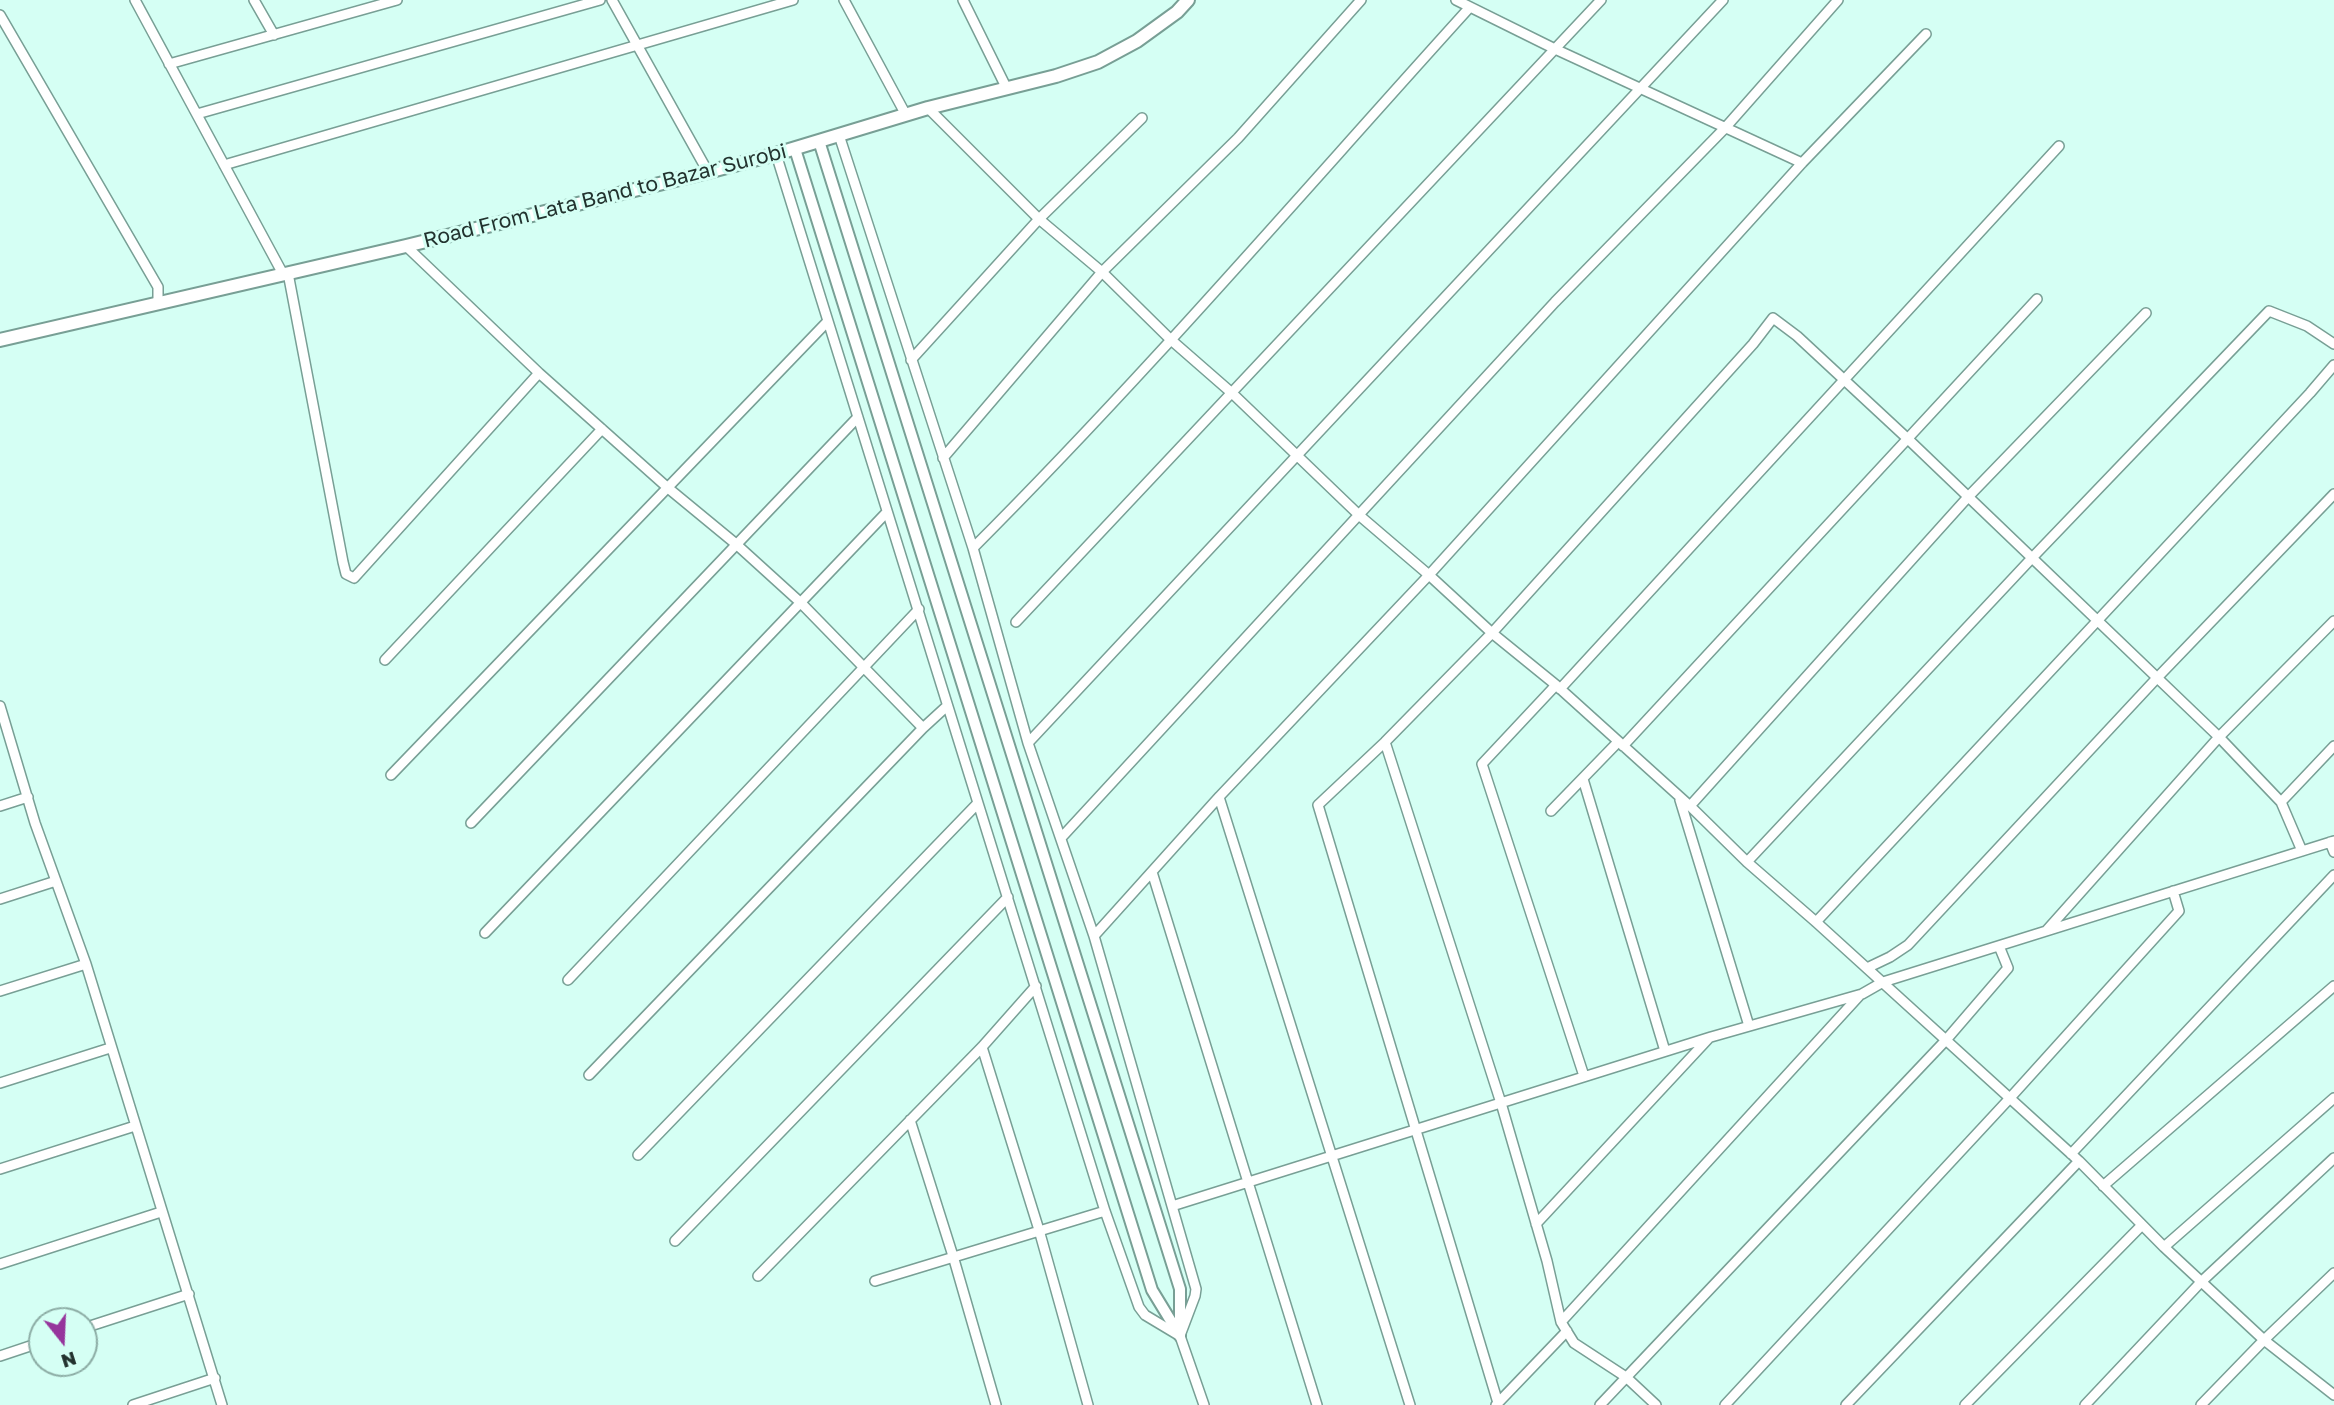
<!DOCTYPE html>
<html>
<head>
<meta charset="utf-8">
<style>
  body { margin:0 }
  #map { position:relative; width:2334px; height:1405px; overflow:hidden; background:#d5fff4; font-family:"Golos Text",sans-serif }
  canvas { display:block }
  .north { position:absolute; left:28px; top:1307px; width:70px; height:70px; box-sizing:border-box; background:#d5fff4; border:2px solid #8dada5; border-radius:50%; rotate:162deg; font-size:19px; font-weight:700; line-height:28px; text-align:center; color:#22322e }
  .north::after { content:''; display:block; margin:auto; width:24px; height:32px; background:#96359c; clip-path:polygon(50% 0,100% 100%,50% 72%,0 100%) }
</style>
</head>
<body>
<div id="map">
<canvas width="2334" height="1405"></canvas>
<div class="north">N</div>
</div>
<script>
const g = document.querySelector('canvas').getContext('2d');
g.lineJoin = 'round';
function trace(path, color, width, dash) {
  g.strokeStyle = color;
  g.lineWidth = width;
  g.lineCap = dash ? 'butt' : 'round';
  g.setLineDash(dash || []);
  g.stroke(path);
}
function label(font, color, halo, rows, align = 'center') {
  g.font = font + ' "Golos Text",sans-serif';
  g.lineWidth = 6;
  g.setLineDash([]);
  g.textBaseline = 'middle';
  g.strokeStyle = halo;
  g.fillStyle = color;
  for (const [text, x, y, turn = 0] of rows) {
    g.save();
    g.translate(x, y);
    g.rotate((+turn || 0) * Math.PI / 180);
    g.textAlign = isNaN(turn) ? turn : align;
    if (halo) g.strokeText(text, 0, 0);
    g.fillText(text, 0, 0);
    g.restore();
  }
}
const minor = new Path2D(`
  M135,0L283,274
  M254,0L274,35
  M612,0L708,172
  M844,0L906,115
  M963,0L1007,89
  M1456,0L1555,49L1802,163
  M0,15L158,287V302
  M169,64L397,0
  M928,108L1039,219L1102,272L1170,339L1233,394L1360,516L1429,575L1492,633L1556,685L1690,806L1747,862L1816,922L2079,1161L2164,1247L2264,1340L2334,1395
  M197,114L600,0
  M839,135L973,548L1028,743L1094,936L1196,1289L1195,1296L1181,1333
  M776,154L1105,1211L1139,1307L1145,1315L1180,1336L1204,1405
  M224,165L793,0
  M406,246L539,373L668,488L736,544L801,603L923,728
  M288,273L343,562L346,574L354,578L539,373
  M911,360L1039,219L1142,118
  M943,458L1102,272L1238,138L1361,0
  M973,548C1146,375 1306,188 1470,7
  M1016,622L1601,0
  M385,660L602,429
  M1556,685L1482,764L1584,1076
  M1560,689L2059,146
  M0,706L35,823L86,964L222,1405
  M1385,742L1501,1103L1547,1261L1561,1322L1574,1343L1626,1377L1656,1405
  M1028,743L1723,0
  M1623,746L2037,299
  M391,775L827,322
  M1583,779L1665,1051
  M1219,797L1410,1405
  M1680,800L1749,1026
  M2281,802L2334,746
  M0,806L28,797
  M1690,806L1968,497L2146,313
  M1551,811L1618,742
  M471,823L858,417
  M1061,838L1555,302L1725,128L1838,0
  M2330,842L2334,852
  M1747,862L2031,559L2269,311L2307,326L2334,344
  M1152,872L1317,1405
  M0,899L56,881
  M1816,922L2310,393L2334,365
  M2047,930L2219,737L2334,621
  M485,933L887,512
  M1094,936L1219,797L1429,575L1802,163L1926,34
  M1867,968L1890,957L1908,945L2156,679L2334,494
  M568,980L919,609
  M0,991L86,964
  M982,1047L1039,1230L1088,1405
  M589,1075L923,728L947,706
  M0,1083L110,1048
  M910,1120L953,1256L996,1405
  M2071,1154L2334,875
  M638,1155L978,803
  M0,1169L135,1126
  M2103,1186L2334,986
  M1172,1206L1711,1037L1862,994L1883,982L2334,841
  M1536,1224L1709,1038
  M675,1241L1008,897
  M2164,1247L2334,1098
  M0,1264L161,1212
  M758,1276L982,1047L1036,986
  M875,1281L1105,1211
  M1561,1322L1860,995
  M84,1328L189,1294
  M0,1356L42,1342
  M1498,1403L1318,805L1385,742L1492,633L1753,344L1773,318L1797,336L1909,440L2219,737L2281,802L2302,851
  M133,1405L215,1378
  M1496,1405L1567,1331
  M1600,1405L1946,1040L2008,968L1999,946
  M1725,1405L2010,1098L2179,911L2173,891
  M1846,1405L2079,1161
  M1965,1405L2142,1225
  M2085,1405L2201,1282L2334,1158
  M2201,1405L2264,1340L2334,1273`);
const tertiary = new Path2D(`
  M819,141L1180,1289V1336
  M795,149L1152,1290L1180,1336`);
const secondary = new Path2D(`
  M0,340L406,246L708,172L776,154L928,108L1056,76L1098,62L1137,41L1177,12L1188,0`);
const streetNames = [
  ["Road From Lata Band to Bazar Surobi",605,196,-14]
];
trace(minor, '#789f95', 12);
trace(tertiary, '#789f95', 14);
trace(secondary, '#789f95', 16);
trace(minor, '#fff', 9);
trace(tertiary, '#fff', 10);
trace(secondary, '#fff', 12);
label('21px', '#22322e', '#d5fff4', streetNames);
</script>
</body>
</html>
